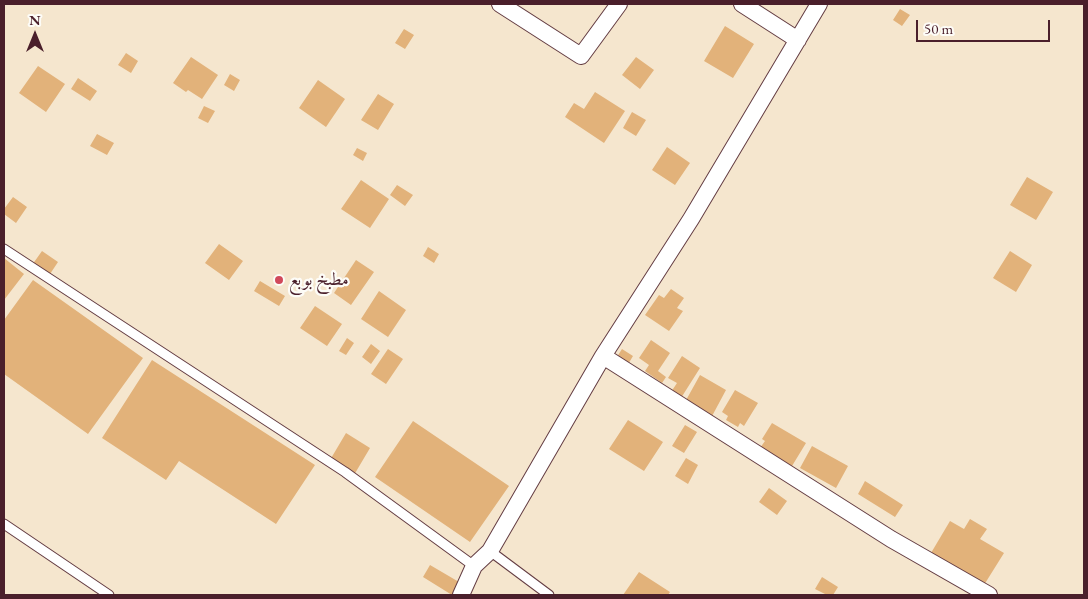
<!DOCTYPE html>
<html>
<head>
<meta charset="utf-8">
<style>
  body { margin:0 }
  #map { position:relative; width:1088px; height:599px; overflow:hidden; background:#f5e6ce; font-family:"EB Garamond",serif }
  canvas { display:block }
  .frame { position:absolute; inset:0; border:5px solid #4a1f2b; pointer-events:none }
  .north { position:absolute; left:10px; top:10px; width:50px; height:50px; -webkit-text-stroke:4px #fdfcf7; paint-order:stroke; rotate:0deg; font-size:14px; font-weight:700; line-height:20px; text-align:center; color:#4a1f2b }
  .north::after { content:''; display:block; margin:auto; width:18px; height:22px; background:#4a1f2b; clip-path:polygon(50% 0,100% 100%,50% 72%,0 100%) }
  .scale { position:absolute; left:916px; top:20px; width:134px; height:22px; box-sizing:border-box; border:2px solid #4a1f2b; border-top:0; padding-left:6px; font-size:15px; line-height:18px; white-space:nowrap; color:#4a1f2b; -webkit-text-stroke:4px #fdfcf7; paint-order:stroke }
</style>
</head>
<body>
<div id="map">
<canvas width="1088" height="599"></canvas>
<div class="frame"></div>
<div class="north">N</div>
<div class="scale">50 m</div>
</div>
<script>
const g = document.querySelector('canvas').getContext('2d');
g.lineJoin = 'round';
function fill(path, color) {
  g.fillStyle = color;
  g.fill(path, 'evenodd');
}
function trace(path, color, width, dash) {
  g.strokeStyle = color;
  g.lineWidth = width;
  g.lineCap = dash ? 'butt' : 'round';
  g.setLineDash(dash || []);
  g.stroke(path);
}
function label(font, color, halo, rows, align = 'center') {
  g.font = font + ' "EB Garamond",Amiri,serif';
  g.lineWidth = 4.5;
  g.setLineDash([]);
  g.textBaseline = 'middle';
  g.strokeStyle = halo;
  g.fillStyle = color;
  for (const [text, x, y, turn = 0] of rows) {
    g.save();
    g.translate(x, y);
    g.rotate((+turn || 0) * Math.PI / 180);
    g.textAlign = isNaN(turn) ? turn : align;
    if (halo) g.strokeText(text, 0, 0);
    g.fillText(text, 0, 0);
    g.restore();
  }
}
const building = new Path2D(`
  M900,9L910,15L902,26L893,20Z
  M725,26L754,44L733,78L704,61Z
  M404,29L414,35L405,49L395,43Z
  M126,53L138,61L131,73L118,65Z
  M191,57L218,75L202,99L188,90L186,92L173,83Z
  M636,57L654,70L640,89L622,75Z
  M38,66L65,84L46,112L19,93Z
  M230,74L240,80L234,91L224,85Z
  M78,78L97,91L90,101L71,89Z
  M318,80L345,99L326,127L299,108Z
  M595,92L625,111L604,143L565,117L574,103L584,109Z
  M378,94L394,104L378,130L361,120Z
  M204,106L215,111L208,123L198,118Z
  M632,112L646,120L636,136L623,128Z
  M97,134L114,143L107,155L90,146Z
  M667,147L690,163L675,185L652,170Z
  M357,148L367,153L363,161L353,155Z
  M1027,177L1053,192L1036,220L1010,205Z
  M361,180L389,199L370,228L341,209Z
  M397,185L413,195L405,206L390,195Z
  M13,197L27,207L16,223L4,214V209Z
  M219,244L243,261L229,280L205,263Z
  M428,247L439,254L434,263L423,256Z
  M42,251L58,262L48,277L32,265Z
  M1010,251L1032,265L1016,292L993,278Z
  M4,258L24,274L4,300Z
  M356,260L374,272L351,305L334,293Z
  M33,280L143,358L88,434L4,374V320Z
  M260,281L285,296L279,306L254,291Z
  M671,289L684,298L677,308L683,311L669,331L645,315L659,295L664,298Z
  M379,291L406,310L388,337L361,319Z
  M315,306L342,324L327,346L300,328Z
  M347,338L354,343L346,355L339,351Z
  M651,340L670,353L658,371L666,377L662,383L645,371L649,365L639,358Z
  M371,344L380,351L371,364L362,357Z
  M388,349L403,359L386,384L371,374Z
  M622,349L633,356L627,366L615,360Z
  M682,356L700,368L681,398L671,392L677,383L668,378Z
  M152,360L315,465L276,524L179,461L166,480L102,438Z
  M700,375L726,390L711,418L685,402Z
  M735,390L758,403L744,426L740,423L738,427L726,420L728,416L722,412Z
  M628,420L663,442L644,471L609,449Z
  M413,421L509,486L470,542L375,477Z
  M772,423L806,443L792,466L760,448L765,441L762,439Z
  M685,425L697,432L684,453L672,446Z
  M346,433L370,448L354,475L330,460Z
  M812,446L848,466L836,488L800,468Z
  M686,458L698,465L688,484L675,476Z
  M865,481L903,505L895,517L858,494Z
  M769,488L787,501L777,515L759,502Z
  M970,519L987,529L980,539L1004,553L984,585L931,553L950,521L964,529Z
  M430,565L459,582L452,595L423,577Z
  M639,572L670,592L668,595H623Z
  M822,577L838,587L833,595H827L815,589Z`);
const service = new Path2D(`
  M4,249L345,472L474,566
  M4,524L109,595
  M490,551L549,595`);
const minor = new Path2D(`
  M500,4L581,56L619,4
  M742,4L798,40
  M603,356L891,539L989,595
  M461,595L474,566L490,551L603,356L691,219L819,4`);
const markers = [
  [279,280,5,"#d1495b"]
];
const poiNames = [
  ["مطبخ بوبع",289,280]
];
fill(building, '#e2b27a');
trace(service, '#643d43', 11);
trace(minor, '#643d43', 18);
trace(service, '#fff', 9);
trace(minor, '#fff', 16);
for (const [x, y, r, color] of markers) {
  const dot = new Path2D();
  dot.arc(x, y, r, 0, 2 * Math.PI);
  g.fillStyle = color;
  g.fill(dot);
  trace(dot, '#fdfcf7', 2);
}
label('18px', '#4a1f2b', '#fdfcf7', poiNames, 'left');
</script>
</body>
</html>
